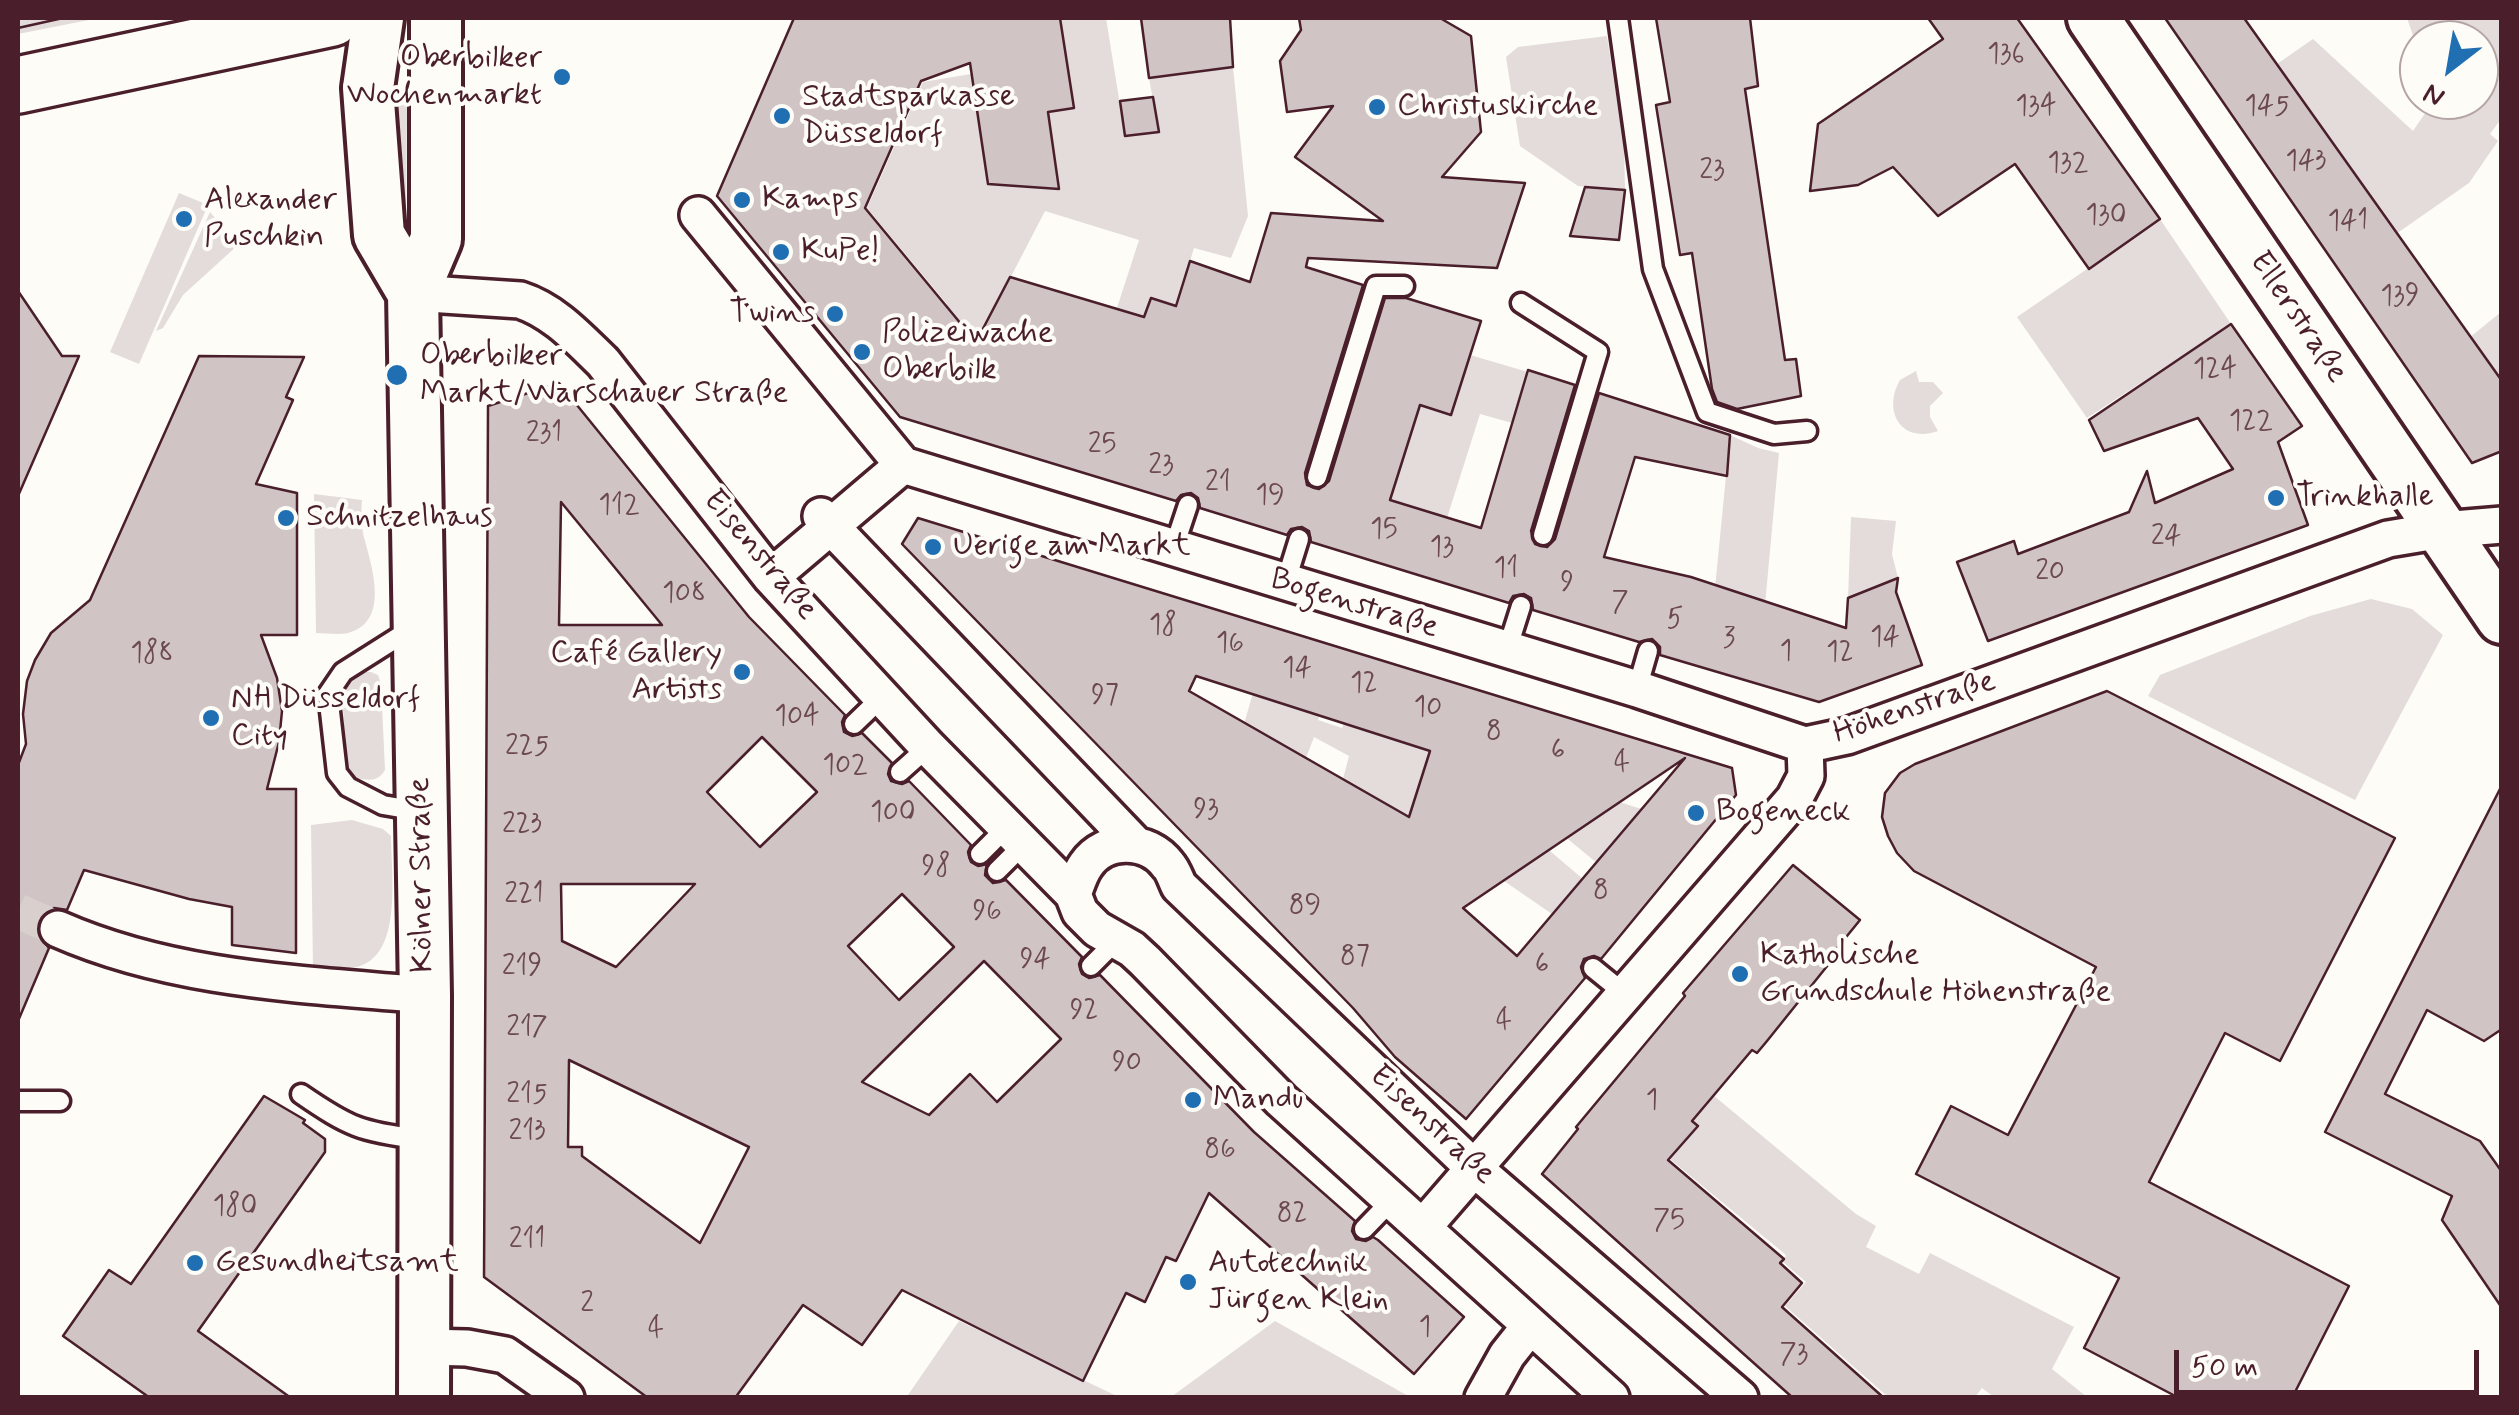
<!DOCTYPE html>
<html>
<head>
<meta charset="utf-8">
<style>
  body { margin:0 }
  #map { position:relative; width:2519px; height:1415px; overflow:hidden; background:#fdfcf7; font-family:Mynerve,sans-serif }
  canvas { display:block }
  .frame { position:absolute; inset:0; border:20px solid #4a1f2b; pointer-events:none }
  .north { position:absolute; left:2399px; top:20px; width:100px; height:100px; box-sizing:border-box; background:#fdfcf7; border:2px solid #b5a4a5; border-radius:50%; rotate:211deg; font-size:28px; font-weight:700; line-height:40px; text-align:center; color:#4a1f2b }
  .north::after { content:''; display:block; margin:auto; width:35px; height:45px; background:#1f6fb2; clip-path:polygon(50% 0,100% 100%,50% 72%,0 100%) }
  .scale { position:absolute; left:2174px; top:1350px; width:305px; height:45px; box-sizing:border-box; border:5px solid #4a1f2b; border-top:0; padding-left:12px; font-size:30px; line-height:35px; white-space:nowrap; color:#4a1f2b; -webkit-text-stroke:8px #fdfcf7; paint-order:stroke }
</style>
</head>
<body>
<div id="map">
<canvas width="2519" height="1415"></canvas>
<div class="frame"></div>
<div class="north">N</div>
<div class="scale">50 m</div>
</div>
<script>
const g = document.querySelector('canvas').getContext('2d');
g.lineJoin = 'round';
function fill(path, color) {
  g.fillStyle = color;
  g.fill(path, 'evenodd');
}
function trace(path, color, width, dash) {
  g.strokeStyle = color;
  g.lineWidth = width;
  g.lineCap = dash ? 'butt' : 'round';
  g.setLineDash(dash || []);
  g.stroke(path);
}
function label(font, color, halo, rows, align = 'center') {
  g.font = font + ' Mynerve,sans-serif';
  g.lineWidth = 8;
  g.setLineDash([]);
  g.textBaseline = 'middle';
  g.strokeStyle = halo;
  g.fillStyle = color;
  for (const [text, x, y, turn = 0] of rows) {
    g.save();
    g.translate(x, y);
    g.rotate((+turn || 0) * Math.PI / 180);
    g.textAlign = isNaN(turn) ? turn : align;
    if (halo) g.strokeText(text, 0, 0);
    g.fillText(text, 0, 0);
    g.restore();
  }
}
const green = new Path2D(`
  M18,18H99L18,34Z
  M1060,18H1106L1125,136L1159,132L1149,78L1233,67L1248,216L1231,258L1194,248L1176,306L1150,298L1132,356L1104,348L1139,240L1045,211L975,346L936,324L947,304L867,208L923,82L971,74L989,184L1058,188L1048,112L1074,107Z
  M2407,18H2501V119L2490,134L2498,141L2469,183L2396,234L2277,64L2313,39L2413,131L2434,100H2479V40H2419V53Z
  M1607,36L1624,145L1625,190L1578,186L1520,146L1506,57L1518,47Z
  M407,103L406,227L404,230L390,109Z
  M179,193L208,205L139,364L110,352Z
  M210,212L238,245L183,295L163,328L156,331Z
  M2160,219L2231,324L2087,418L2017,317Z
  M2501,312V380L2469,338Z
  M1470,355L1528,372L1512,423L1480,414L1447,518L1381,498L1398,475L1420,405Z
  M1916,371L1919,382H1933L1943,393L1930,406V417L1938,431C1901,444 1882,411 1900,380Z
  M1730,435L1758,448L1779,453L1764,616L1715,588Z
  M314,494L362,500C361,514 361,528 365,541C372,568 390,622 348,633C339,635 326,633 316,633Z
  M1851,517L1896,521L1892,554L1898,578L1848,598Z
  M2371,599L2412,609L2443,635L2355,800L2148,696L2160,675L2310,616Z
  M353,672H371L378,675L381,684L385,770C377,783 368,780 355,778L346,764L342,688Z
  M1253,693L1323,704L1318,720L1342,728L1346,719L1434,752L1413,819L1343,779L1349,756L1314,737L1306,758L1244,724Z
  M1600,796L1648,811L1609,873L1563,835L1550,851L1583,879L1552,914L1504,881L1527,865L1518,852Z
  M352,820L383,829L391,836C391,872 403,952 360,966C347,970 328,968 313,969L311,825Z
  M1713,1095L1856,1214L1876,1226L1866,1247L1919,1274L1930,1253L2074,1327L2052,1369L2087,1397H1994L1982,1388L1975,1397H1888L1785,1306L1806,1282L1783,1262L1786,1255L1670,1159L1698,1126L1692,1121Z
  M959,1321L1119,1397H912L908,1395Z
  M1275,1321L1410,1397H1171Z`);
const building = new Path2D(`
  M794,18H1060L1074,108L1048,112L1059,189L988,184L970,63L921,81L865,208L976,342L1010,277L1144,317L1151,298L1176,306L1190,261L1250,282L1271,213L1383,221L1295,157L1333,106L1287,112L1280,61L1301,30L1299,18H1440L1471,36L1481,132L1442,177L1525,183L1497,268L1308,258L1306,267L1363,285L1305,473L1307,485L1319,489L1329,481L1385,298H1406L1481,321L1451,415L1420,405L1390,500L1481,528L1528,370L1575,385L1531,531L1535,544L1547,547L1555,539L1599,393L1730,435L1727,476L1635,457L1604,557L1691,577L1846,628L1848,598L1898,578L1896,592L1922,665L1819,702L1660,655V647L1652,639L1639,642L1533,610L1531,598L1524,594L1513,596L1509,603L1311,542L1309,531L1302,527L1291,529L1287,535L1200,508L1198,498L1191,493L1181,495L1176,501L900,417L717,196Z
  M1141,18H1230L1233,67L1149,78Z
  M1656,18H1750L1758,86L1745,89L1785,360L1796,359L1801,396L1737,409L1717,402L1712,389L1692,253L1680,255L1656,105L1670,102Z
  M1928,18H2017L2160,219L2089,269L2015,164L1938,216L1893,167L1858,185L1810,191L1818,124L1943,39Z
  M2165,18H2244L2502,381V451L2472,463Z
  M1153,97L1159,132L1125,136L1120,101Z
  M1585,187L1625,190L1619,240L1570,236Z
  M18,291L62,356H79L18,496Z
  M2231,324L2302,426L2278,442L2308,525L1988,641L1957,562L2014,541L2018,554L2129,512L2147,471L2155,503L2233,469L2198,418L2104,451L2089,420Z
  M199,356L304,357L286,397L293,400L256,484L297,493V635H261L277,678L282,711L279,742L267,789H296V953L232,945V907L189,899L84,870L67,910L54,908L39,920L37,933L49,948L18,1021V765L26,744L23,714L27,681L35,660L51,633L90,600Z
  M559,383L749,617L845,715L842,722L844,732L852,736L862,733L892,763L888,774L891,781L902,784L909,781L971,845L968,852L971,862L978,866L987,864L985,875L993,883L1006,880L1082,957L1079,964L1082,974L1089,978L1100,975L1254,1132L1355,1221L1352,1231L1356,1239L1366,1241L1373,1237L1378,1240L1464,1317L1414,1374L1209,1193L1176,1261L1166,1257L1145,1302L1126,1293L1083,1381L902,1290L862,1345L803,1305L735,1398H648L484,1277L488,406ZM561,502L662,625H559ZM762,737L817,792L760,847L707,792ZM561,884H695L616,967L562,941ZM902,894L954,947L899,1000L848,946ZM984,961L1061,1039L997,1102L970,1074L929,1115L862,1082ZM569,1060L749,1147L700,1243L582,1156V1147H568Z
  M918,518L1732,768L1736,795L1601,959L1594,956L1584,959L1581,967L1585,978L1466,1119L1395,1057L1353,1008L902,544ZM1196,676L1430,751L1409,817L1189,691ZM1685,758L1517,956L1463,908Z
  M2107,691L2395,838L2280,1061L2225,1033L2149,1182L2349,1286L2292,1398H2179L2084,1348L2119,1278L1916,1174L1951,1106L2008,1135L2096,967L1914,871L1897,853L1888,836L1882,817L1885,793L1900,773L1915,764Z
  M2502,785V1029L2484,1041L2427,1010L2385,1094L2480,1141L2502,1172V1308L2442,1220L2452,1196L2325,1132Z
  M1793,865L1860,920L1825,963L1828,965L1767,1041L1757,1053L1752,1050L1692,1121L1698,1126L1668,1160L1784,1259L1780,1263L1802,1283L1782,1307L1884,1398H1793L1542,1174L1578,1129L1576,1127L1685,996L1683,993Z
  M264,1096L305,1120L303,1123L325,1139V1152L198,1331L291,1398H150L63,1336L109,1270L131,1284Z`);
const streetTunnel = new Path2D(`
  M18,911L58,929`);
const lane = new Path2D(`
  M1618,18L1653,269L1707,412L1774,434L1807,431
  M1521,303L1598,352L1543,535
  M1317,477L1376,286H1404
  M1173,550L1188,505
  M1285,584L1299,539
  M414,627L343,672L328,694L337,773L348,787L383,805L418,811
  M1507,650L1521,606
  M1637,689L1648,651
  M854,724L883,696
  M900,772L928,747
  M980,854L1008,826
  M997,871L1025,843
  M1091,966L1116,941
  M1593,968L1625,994
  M301,1094C349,1127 361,1132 419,1139
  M18,1101H60
  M1364,1229L1393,1199`);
const street = new Path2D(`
  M698,215L903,465L1637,689L1805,745
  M413,293L520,300C554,311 578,338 603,362L771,577L928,747L1073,894L1080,912L1097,929L1132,949L1145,961L1281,1100L1611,1398
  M821,516L1136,845
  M771,577L903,465
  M1073,894C1077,884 1080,873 1086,865C1105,837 1148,838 1168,865C1173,870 1176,880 1179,886L1475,1169L1740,1398
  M58,929C174,980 301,984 425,995
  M1424,1226L1794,799L1806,776L1805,745L1847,736L2388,539L2442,530L2502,525
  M424,1347L467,1348L505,1355L566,1398
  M1483,1398L1507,1355L1530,1326`);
const secondary = new Path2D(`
  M378,18L368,88L379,235L413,293
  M2093,18L2502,618
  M424,1398L425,995L413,293L436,239V18`);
const primary = new Path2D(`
  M18,85L332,18`);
const tram = new Path2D(`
  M18,28L63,18`);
const markers = [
  [562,77,10,"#1f6fb2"],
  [1377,107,10,"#1f6fb2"],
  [782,116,10,"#1f6fb2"],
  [742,200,10,"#1f6fb2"],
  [184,219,10,"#1f6fb2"],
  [781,252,10,"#1f6fb2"],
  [835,314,10,"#1f6fb2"],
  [862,352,10,"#1f6fb2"],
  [397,375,12,"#1f6fb2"],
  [2276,498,10,"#1f6fb2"],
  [286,518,10,"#1f6fb2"],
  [933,547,10,"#1f6fb2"],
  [742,672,10,"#1f6fb2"],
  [211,718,10,"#1f6fb2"],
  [1696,813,10,"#1f6fb2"],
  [1740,974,10,"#1f6fb2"],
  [1193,1100,10,"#1f6fb2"],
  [195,1263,10,"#1f6fb2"],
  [1188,1282,10,"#1f6fb2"]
];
const numberNames = [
  ["136",2006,56],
  ["134",2036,108],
  ["145",2267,108],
  ["143",2306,163],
  ["132",2068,165],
  ["23",1712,172],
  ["130",2106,217],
  ["141",2348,223],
  ["139",2400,298],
  ["124",2215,371],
  ["122",2251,423],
  ["231",544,435],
  ["25",1102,446],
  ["23",1161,467],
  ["21",1218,484],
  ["19",1270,497],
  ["112",619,507],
  ["15",1384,531],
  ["24",2166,538],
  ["13",1442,549],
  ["11",1506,570],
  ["20",2050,573],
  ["9",1567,584],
  ["108",684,595],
  ["7",1620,604],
  ["5",1675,621],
  ["18",1163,627],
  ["14",1885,639],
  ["3",1729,640],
  ["16",1230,645],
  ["1",1786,653],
  ["12",1840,654],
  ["188",152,655],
  ["14",1297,670],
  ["12",1364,685],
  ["97",1105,697],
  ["10",1428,709],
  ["104",797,718],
  ["8",1494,733],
  ["225",527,748],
  ["6",1558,752],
  ["4",1622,764],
  ["102",845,767],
  ["93",1206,811],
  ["100",893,814],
  ["223",522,826],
  ["98",936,868],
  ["8",1601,892],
  ["221",524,896],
  ["89",1305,907],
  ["96",987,913],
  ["87",1355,958],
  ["94",1035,961],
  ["6",1542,966],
  ["219",522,968],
  ["92",1084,1012],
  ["4",1504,1022],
  ["217",527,1029],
  ["90",1127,1064],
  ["215",527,1096],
  ["1",1652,1102],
  ["213",527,1133],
  ["86",1220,1151],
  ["180",235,1208],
  ["82",1292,1215],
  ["75",1669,1222],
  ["211",527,1241],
  ["2",587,1305],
  ["1",1425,1329],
  ["4",656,1330],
  ["73",1794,1356]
];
const poiNames = [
  ["Oberbilker",542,59,"right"],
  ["Wochenmarkt",542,96,"right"],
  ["Stadtsparkasse",802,98],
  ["Düsseldorf",802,135],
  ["Christuskirche",1397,107],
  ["Kamps",762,200],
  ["Alexander",204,201],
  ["Puschkin",204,238],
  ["KuPe!",801,252],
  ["Twins",815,314,"right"],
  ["Polizeiwache",882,334],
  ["Oberbilk",882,371],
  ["Oberbilker",420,357],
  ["Markt/Warschauer Straße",420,394],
  ["Trinkhalle",2296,498],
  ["Schnitzelhaus",306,518],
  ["Uerige am Markt",953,547],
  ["Café Gallery",722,654,"right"],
  ["Artists",722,691,"right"],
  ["NH Düsseldorf",231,700],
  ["City",231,737],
  ["Bogeneck",1716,813],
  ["Katholische",1760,956],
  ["Grundschule Höhenstraße",1760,993],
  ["Mandu",1213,1100],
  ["Gesundheitsamt",215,1263],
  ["Autotechnik",1208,1264],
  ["Jürgen Klein",1208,1301]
];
const streetNames = [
  ["Ellerstraße",2297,318,56],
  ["Eisenstraße",759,556,50],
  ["Bogenstraße",1354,605,17],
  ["Höhenstraße",1915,709,-19],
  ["Kölner Straße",423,875,-91],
  ["Eisenstraße",1431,1126,43]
];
fill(green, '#e3dcda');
fill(building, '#d0c5c4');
trace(building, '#4a1f2b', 2.5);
trace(streetTunnel, '#d9d0ce', 35, [35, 18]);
trace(lane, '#4a1f2b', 25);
trace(street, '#4a1f2b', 42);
trace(secondary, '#4a1f2b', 58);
trace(primary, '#4a1f2b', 62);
trace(lane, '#fdfcf7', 18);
trace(street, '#fdfcf7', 35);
trace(secondary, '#fdfcf7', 50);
trace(primary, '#fdfcf7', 55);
trace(tram, '#4a1f2b', 2.5);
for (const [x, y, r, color] of markers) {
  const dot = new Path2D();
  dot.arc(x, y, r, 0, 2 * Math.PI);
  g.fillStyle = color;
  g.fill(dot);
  trace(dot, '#fdfcf7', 4);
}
label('28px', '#6c4851', null, numberNames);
label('32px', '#4a1f2b', '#fdfcf7', poiNames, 'left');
label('32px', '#4a1f2b', '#fdfcf7', streetNames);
</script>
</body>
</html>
